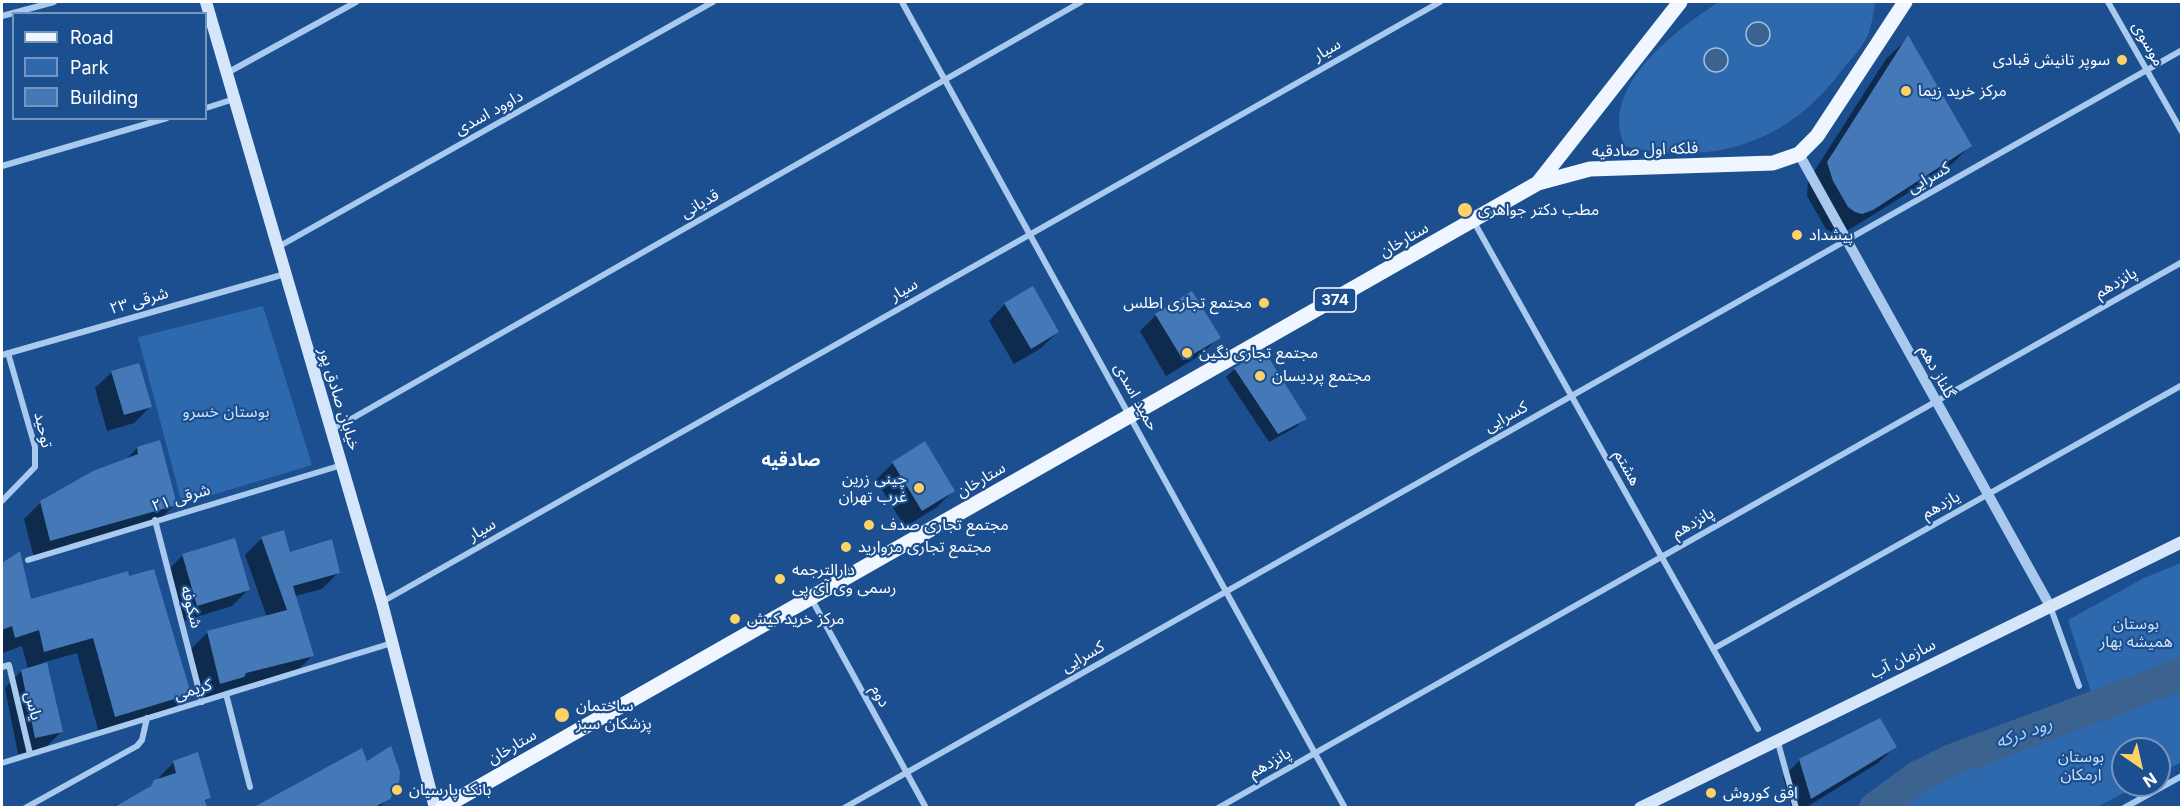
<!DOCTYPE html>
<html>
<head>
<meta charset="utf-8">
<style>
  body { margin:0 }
  #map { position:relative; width:2183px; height:809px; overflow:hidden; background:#1b4f8f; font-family:Inter,sans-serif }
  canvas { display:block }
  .frame { position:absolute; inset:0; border:3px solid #fff; pointer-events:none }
  .legend { position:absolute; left:12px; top:12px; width:195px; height:108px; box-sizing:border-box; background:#1b4f8f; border:2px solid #7695bc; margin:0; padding:8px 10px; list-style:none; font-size:18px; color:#fff }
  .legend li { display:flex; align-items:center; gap:12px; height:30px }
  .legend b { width:30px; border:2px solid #7695bc }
  .north { position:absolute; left:2111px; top:737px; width:60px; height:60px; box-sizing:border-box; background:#1b4f8f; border:2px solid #7695bc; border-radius:50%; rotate:146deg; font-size:16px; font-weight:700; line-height:24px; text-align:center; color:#fff }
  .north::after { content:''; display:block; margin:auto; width:21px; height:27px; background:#ffd166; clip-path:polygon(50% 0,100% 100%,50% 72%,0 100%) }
</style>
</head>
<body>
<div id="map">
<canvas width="2183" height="809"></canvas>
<div class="frame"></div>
<ul class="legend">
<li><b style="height:8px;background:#f0f6ff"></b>Road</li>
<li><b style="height:16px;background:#2e69ad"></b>Park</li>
<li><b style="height:16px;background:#4478b7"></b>Building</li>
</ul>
<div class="north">N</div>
</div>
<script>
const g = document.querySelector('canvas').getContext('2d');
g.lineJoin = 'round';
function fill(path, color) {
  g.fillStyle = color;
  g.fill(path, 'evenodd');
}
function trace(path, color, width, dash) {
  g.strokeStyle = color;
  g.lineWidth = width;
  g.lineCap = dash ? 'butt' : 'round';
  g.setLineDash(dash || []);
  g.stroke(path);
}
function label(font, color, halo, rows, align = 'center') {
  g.font = font + ' Inter,"Noto Sans Arabic",sans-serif';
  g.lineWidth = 4.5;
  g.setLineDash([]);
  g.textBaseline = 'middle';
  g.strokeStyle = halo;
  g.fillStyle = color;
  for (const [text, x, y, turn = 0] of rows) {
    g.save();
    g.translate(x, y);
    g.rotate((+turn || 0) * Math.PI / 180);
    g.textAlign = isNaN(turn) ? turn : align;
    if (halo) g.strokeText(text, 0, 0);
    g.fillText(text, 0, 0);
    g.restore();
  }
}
const green = new Path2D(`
  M1719,2H1876C1873,12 1872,27 1867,37C1861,49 1850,60 1842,70C1788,143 1713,167 1625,146C1597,88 1678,28 1719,2Z
  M263,306L312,465L182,504L138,337Z
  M2181,563V665L2093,698L2068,620L2144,578Z
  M2181,685V762L2159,774V749H2123V785H2139L2097,807H1888L1948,770Z`);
const water = new Path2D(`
  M1746 34a12 12 0 1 1 24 0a12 12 0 1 1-24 0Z
  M1704 60a12 12 0 1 1 24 0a12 12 0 1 1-24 0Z`);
const shadow = new Path2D(`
  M1908,38L1970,146L1948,168L1839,236L1826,229L1807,196L1808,181L1886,59Z
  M1005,304L1058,332L1041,348L1014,364L989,321Z
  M1156,315L1219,337L1202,354L1166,376L1140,331Z
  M1235,369L1305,418L1296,427L1269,442L1226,377Z
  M112,372L150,407L134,423L107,431L95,388Z
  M137,448L175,504L159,521L34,557L24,519L41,502L125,461Z
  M893,463L953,491L937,507L905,527L876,480Z
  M262,538L289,554L339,572L322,589L295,596L312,656L296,672L230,689L203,700L191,649L207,633L267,617L245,555Z
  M19,553L30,600L189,693L172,710L99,733L77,653L45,662L62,731L45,748L18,754L5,688L21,671L28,669L22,646L2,653V564Z
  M183,555L249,589L232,606L180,622L166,572Z
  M1895,747L1878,763L1805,808H1792L1783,777L1800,760Z
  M361,750L388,798L379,808H258Z
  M174,762L210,797L204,803L205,808H110L147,790Z`);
const river = new Path2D(`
  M1875,808L1919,776L1949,761L2182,674`);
const building = new Path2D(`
  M1908,35L1972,146L1873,210L1862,214L1855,212L1848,207L1833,181L1827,162Z
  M1033,286L1059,332L1031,349L1004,303Z
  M1192,291L1221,338L1183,360L1155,314Z
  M1264,350L1307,419L1278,434L1234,368Z
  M139,363L152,407L124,415L111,371Z
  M160,440L177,505L50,541L40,501L93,471L138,454L137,447Z
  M925,441L955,491L922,511L892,462Z
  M284,530L290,552L332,539L340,573L293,586L314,656L246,673L244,677L220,684L207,631L287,610L261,537Z
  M235,538L250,590L197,606L182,554Z
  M20,551L31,599L128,571L129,576L154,569L191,694L115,717L93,638L44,652L39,630L15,638L12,626L2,630V563Z
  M47,662L63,732L35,738L21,670Z
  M1880,718L1897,747L1811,799L1799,759Z
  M391,746L400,772L399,783L390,799L375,807H254L362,748L367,761Z
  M198,752L211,798L205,800L207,807H114L151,786L154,780L176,773L173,761Z`);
const minor = new Path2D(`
  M902,2L1345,808
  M2108,2L2182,132
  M2,16L54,2
  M227,73L356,2
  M206,108L234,99
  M2,166L167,118
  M1474,222L1758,729
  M278,247L713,2
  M2,355L285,274
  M332,430L1081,2
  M2,501L35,467V447L8,353
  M155,520L202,702
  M28,560L342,465
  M811,598L926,808
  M382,602L1440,2
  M2050,606L2079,686
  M1713,649L2182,385
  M2,667L9,665L30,754
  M226,694L250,787
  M1777,739L1796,808
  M2,763L392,643
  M25,808L137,746L142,740L147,718
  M844,808L2182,50
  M1218,808L2182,262
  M2124,808L2182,776`);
const tertiary = new Path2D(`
  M1799,154L2050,606`);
const secondary = new Path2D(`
  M206,2L382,603L435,808
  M1640,808L2182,542`);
const primary = new Path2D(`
  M1538,183L1680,2
  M442,808L1538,183L1590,169L1773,163L1799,154L1817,136L1905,2`);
const markers = [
  [2122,60,6,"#ffd166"],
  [1906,91,6,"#ffd166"],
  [1465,210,8,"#ffd166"],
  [1797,235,6,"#ffd166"],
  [1264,303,6,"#ffd166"],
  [1187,353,6,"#ffd166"],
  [1260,376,6,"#ffd166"],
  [919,488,6,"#ffd166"],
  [869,525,6,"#ffd166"],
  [846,547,6,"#ffd166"],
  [780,579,6,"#ffd166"],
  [735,619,6,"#ffd166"],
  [562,715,8,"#ffd166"],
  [397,790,6,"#ffd166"],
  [1711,793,6,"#ffd166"]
];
const shields = [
  [1335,300,42]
];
const shieldNames = [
  ["374",1335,300]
];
const streetNames = [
  ["موسوی",2148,44,61],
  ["سیار",1327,50,-30],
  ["داوود اسدی",489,113,-29],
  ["فلکه اول صادقیه",1645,150,-2],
  ["کسرایی",1929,178,-30],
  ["قدیانی",700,204,-30],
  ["ستارخان",1404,240,-30],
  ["پانزدهم",2116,283,-30],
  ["سیار",904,290,-30],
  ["۲۳ شرقی",139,301,-16],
  ["گلناز دهم",1937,372,61],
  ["حمید اسدی",1136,397,61],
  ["خیابان صادق پور",339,399,73],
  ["کسرایی",1506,417,-29],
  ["توحید",43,430,77],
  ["هشتم",1627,468,61],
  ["ستارخان",981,480,-30],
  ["۲۱ شرقی",181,498,-17],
  ["یازدهم",1941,505,-29],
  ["پانزدهم",1693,523,-30],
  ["سیار",482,530,-30],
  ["شکوفه",191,607,75],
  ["کسرایی",1083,657,-30],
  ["سازمان آب",1903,659,-26],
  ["کریمی",193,690,-17],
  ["دوم",880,696,61],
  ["یاس",33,706,76],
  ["ستارخان",512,747,-30],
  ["پانزدهم",1270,763,-29]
];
const poiNames = [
  ["سوپر تانیش قبادی",2110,60,"right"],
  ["مرکز خرید زیما",1918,91],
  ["مطب دکتر جواهری",1478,210],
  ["پیشداد",1809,235],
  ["مجتمع تجاری اطلس",1252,303,"right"],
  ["مجتمع تجاری نگین",1199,353],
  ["مجتمع پردیسان",1272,376],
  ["چینی زرین",907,479,"right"],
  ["غرب تهران",907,497,"right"],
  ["مجتمع تجاری صدف",881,525],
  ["مجتمع تجاری مروارید",858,547],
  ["دارالترجمه",792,570],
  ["رسمی وی آی پی",792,588],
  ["مرکز خرید کیش",747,619],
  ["ساختمان",576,706],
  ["پزشکان سبز",576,724],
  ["بانک پارسیان",409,790],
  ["افق کوروش",1723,793]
];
const parkNames = [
  ["بوستان خسرو",226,412],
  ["بوستان",2136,624],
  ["همیشه بهار",2136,642],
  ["بوستان",2081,757],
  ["ارمکان",2081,775]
];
const neighbourhoodNames = [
  ["صادقیه",791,461]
];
const waterNames = [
  ["رود درکه",2024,733,-20]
];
fill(green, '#2e69ad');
fill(water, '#3c6290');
trace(water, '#9cc4f0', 1.5);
fill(shadow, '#0007');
trace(river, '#3c6290', 32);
fill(building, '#4478b7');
trace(minor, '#a9c9ee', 6);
trace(tertiary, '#a9c9ee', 10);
trace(secondary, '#d6e6fa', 12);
trace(primary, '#f0f6ff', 15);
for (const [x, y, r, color] of markers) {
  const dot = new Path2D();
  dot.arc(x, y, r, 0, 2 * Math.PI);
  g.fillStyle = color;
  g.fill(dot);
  trace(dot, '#1b4f8f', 2);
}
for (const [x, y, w] of shields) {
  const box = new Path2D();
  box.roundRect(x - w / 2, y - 12, w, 24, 4.5);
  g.fillStyle = '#1b4f8f';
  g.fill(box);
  trace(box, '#fff', 1.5);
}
label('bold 15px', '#fff', null, shieldNames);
label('16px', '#fff', '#1b4f8f', streetNames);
label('16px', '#fff', '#1b4f8f', poiNames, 'left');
label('16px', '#cfe3fa', '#1b4f8f', parkNames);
label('bold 18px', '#fff', '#1b4f8f', neighbourhoodNames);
label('italic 18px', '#b5d3f5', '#1b4f8f', waterNames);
</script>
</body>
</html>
